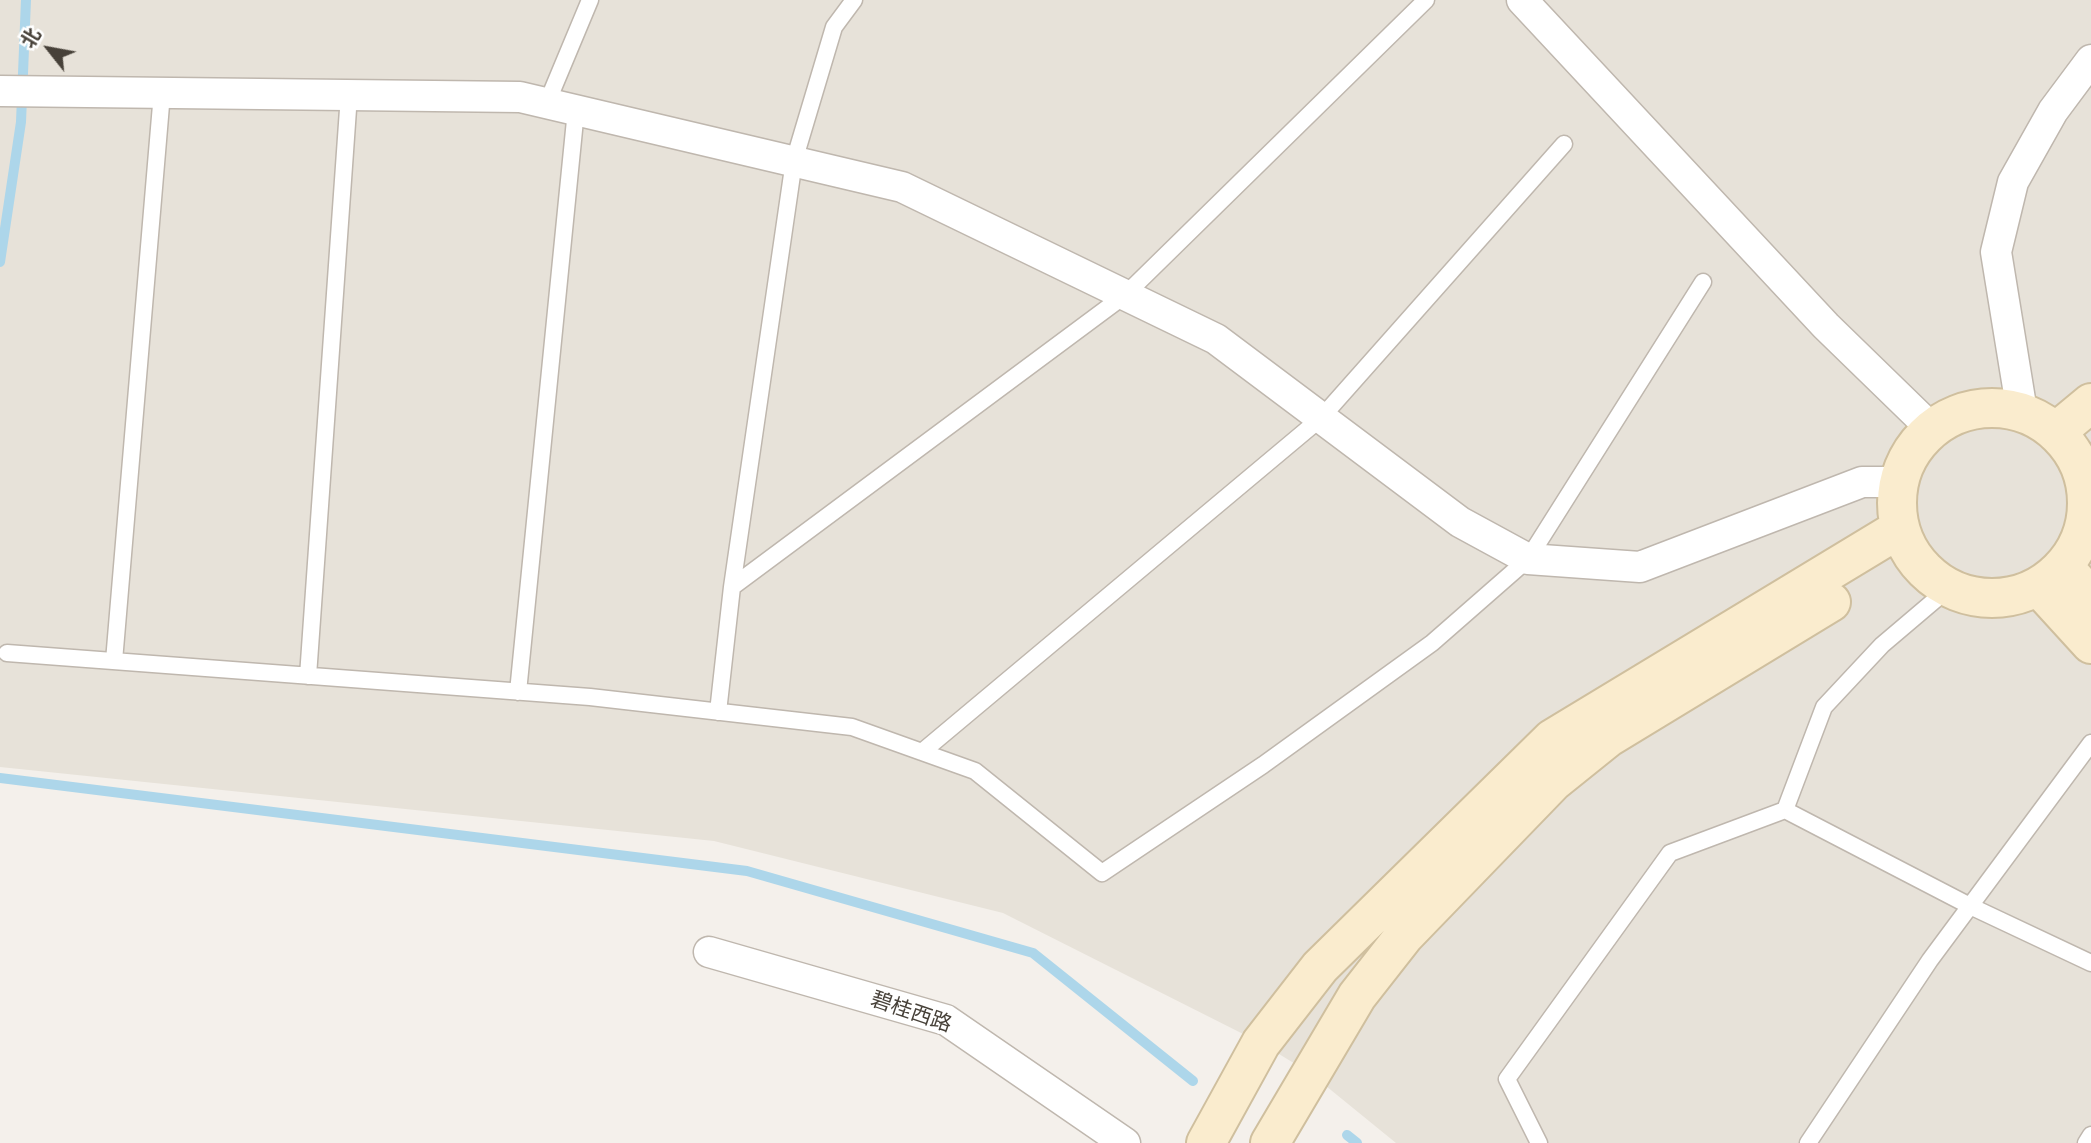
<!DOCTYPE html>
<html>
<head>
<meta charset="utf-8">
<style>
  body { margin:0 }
  #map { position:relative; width:2091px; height:1143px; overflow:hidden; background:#f4f0eb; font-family:"Varela Round","Noto Sans SC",sans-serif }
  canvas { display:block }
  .north { position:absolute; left:14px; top:14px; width:70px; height:70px; -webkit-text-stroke:5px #fff; paint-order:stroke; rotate:301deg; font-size:19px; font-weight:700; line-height:28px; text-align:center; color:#474139 }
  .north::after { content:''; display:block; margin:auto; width:24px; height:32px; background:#474139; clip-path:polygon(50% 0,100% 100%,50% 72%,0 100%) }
</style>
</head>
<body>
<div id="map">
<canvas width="2091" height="1143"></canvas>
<div class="north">北</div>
</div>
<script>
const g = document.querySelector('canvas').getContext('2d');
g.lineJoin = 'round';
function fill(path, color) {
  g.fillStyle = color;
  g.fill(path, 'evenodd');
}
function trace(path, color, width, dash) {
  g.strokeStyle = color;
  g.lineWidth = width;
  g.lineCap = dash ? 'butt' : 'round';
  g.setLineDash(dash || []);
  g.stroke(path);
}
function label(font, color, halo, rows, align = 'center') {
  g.font = font + ' "Varela Round","Noto Sans SC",sans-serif';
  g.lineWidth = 7;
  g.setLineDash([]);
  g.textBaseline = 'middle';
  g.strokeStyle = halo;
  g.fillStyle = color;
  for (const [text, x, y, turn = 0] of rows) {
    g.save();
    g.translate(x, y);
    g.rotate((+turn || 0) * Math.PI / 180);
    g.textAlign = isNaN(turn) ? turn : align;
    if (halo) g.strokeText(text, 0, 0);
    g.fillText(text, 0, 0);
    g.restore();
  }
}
const residential = new Path2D(`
  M0,0H2091V1143H1396L1310,1073L1261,1043L1003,913L714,841L0,767Z`);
const stream = new Path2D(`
  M0,262L21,122L26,0
  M0,778L747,871L1033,953L1193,1081
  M1347,1135L1357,1143`);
const lane = new Path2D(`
  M547,103L590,0
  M732,587L1125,295L1426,0
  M7,653L590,697L852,727L975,771L1102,873L1263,765L1432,643L1528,559L1703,282
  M114,661L162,93
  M308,676L349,95
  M518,692L576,110
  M718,712L732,587L794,161L834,27L854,0
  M922,752L1321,418L1564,144
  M1785,810L1824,707L1882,645L1948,589
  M1539,1143L1507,1079L1670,853L1785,810L1970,906L2091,963
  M1808,1143L1930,960L2091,743
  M2086,1143L2091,1135`);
const street = new Path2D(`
  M1522,0L1826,326L1932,429
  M0,91L520,97L902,187L1216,339L1460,522L1528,559L1640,567L1862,482H1899
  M2022,412L1996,252L2013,182L2053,111L2091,60
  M709,952L946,1020L1125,1143`);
const secondary = new Path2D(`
  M1897 503a95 95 0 1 1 190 0a95 95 0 1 1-190 0Z
  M2056,432L2091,403
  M2064,567L2091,598
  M2039,587L2091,644
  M1206,1143L1261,1043L1320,967L1552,739L1899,529
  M1270,1143L1357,996L1404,936L1553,782L1609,737L1831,602`);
const streetNames = [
  ["碧桂西路",911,1013,19]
];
fill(residential, '#e7e2d9');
trace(stream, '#add6ea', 10);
trace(lane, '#bfb7ae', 19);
trace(street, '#bfb7ae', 33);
trace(secondary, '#cfbf9e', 42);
trace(lane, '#fff', 16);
trace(street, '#fff', 30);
trace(secondary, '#faecce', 38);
label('21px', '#474139', '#fff', streetNames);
</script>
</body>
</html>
